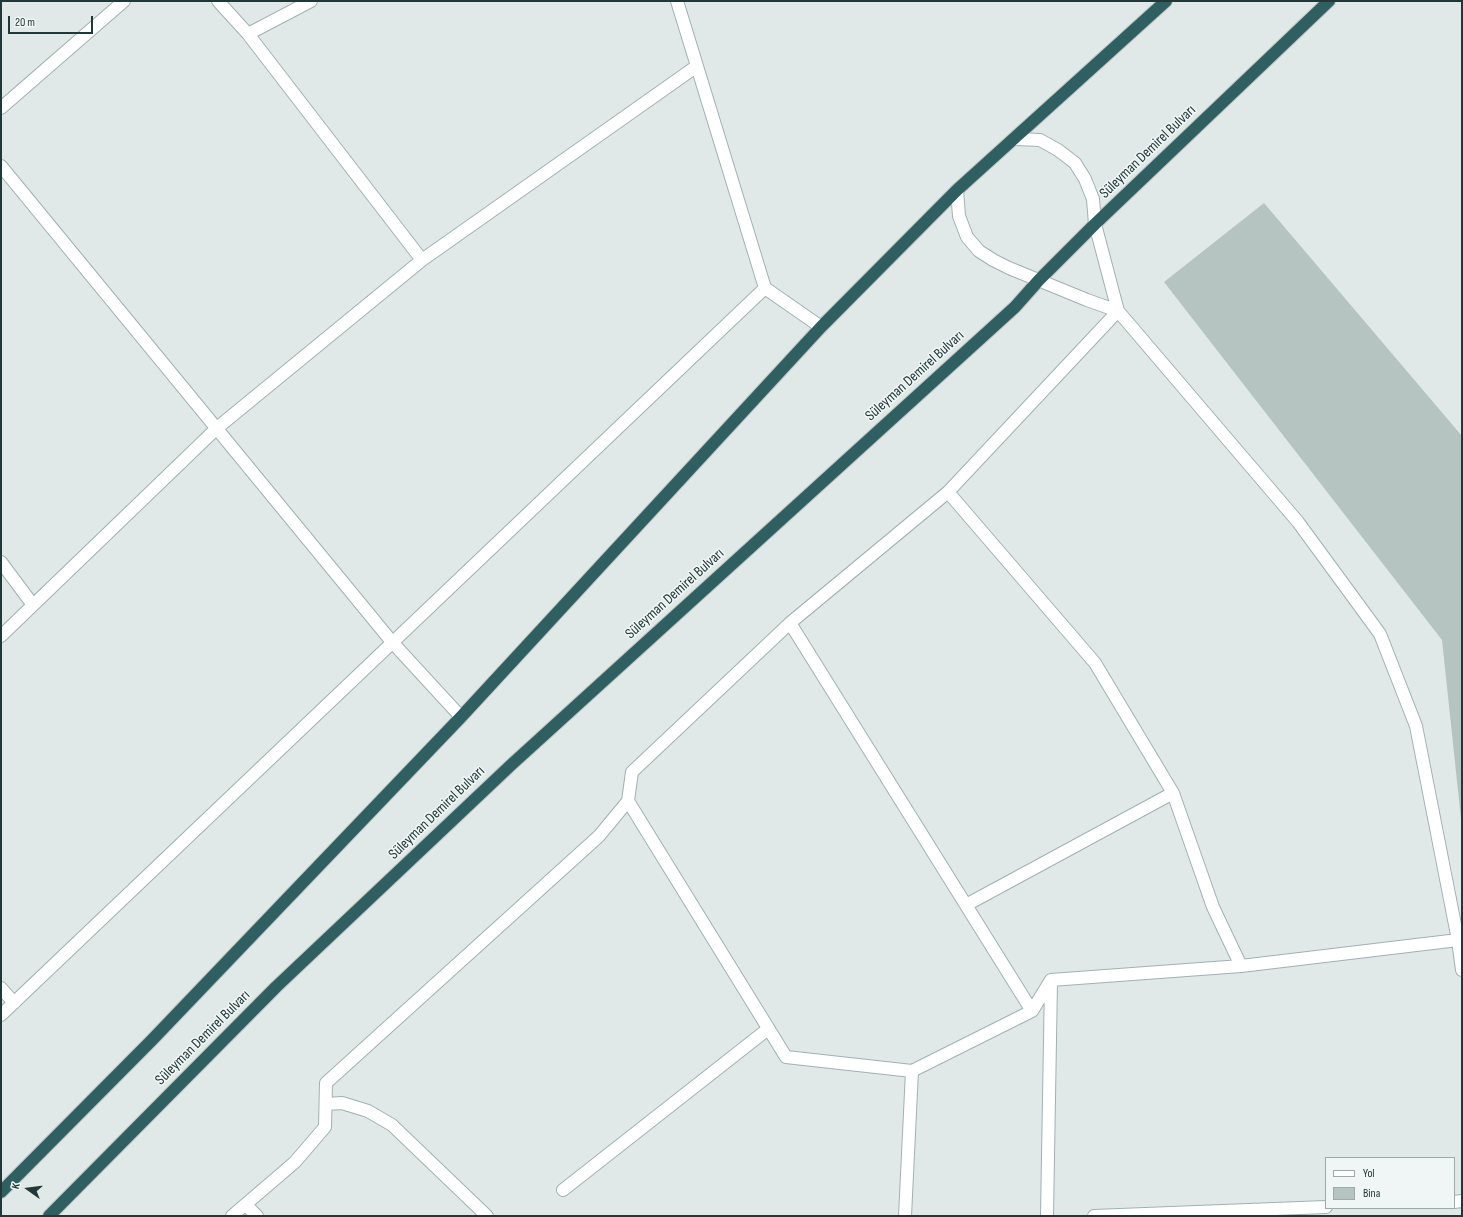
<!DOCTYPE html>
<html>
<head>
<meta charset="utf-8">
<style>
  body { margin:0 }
  #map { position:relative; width:1463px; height:1217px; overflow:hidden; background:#e0e9e8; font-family:"Sofia Sans Condensed",sans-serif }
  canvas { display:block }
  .frame { position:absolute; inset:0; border:2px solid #223838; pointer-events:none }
  .legend { position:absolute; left:1325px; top:1157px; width:130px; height:52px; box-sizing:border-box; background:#f0f6f5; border:1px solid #9eaaa9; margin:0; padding:5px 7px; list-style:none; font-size:12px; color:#223838 }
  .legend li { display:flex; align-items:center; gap:8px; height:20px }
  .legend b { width:20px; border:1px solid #9eaaa9 }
  .north { position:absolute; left:8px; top:1169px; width:40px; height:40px; -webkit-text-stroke:3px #f0f6f5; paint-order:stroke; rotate:284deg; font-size:11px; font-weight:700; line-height:16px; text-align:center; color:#223838 }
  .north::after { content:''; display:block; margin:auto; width:14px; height:18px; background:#223838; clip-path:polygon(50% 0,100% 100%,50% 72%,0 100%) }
  .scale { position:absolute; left:8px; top:16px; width:85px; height:18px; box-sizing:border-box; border:2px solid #223838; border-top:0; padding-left:5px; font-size:12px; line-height:14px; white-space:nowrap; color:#223838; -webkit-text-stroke:3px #f0f6f5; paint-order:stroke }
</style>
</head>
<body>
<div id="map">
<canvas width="1463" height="1217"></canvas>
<div class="frame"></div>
<ul class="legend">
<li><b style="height:5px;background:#fff"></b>Yol</li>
<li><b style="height:11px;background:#b5c4c1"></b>Bina</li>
</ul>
<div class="north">K</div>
<div class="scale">20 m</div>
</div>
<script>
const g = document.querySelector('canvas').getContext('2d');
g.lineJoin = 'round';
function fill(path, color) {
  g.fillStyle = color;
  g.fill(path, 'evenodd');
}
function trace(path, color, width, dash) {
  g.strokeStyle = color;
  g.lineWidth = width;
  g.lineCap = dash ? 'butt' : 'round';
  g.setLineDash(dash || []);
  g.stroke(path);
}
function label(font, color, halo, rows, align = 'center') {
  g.font = font + ' "Sofia Sans Condensed",sans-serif';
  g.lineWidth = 3;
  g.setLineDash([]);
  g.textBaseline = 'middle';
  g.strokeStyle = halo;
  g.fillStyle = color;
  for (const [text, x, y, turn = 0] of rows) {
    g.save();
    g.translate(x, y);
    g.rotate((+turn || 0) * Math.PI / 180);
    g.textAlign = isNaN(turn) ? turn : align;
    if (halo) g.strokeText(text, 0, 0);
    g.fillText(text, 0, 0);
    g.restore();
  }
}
const building = new Path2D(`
  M1264,203L1462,436V819H1461L1442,640L1164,282Z`);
const minor = new Path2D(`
  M218,1L248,34L422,260
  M677,1L765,288L821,327
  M248,34L311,1
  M1,108L124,1
  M1015,139L1040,140L1058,150L1075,163L1085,179L1093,199L1095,224L1118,311L1298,522L1380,634L1416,726L1458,940L1462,970
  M1,166L392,642L461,717
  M957,190L959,216L967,237L979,251L993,260L1009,268L1087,300L1118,311
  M948,492L1095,663L1173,793L1213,907L1241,966
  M1,562L33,605
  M790,623L1032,1011
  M1,636L217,428L422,260L697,66
  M628,801L786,1057L912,1071L1032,1011L1051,980L1241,966L1458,940
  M966,905L1173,793
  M1,988L14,1003
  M1,1015L765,288
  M326,1104L342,1103L368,1111L392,1125L487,1216
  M563,1190L768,1029
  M1454,1202L1462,1201
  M246,1205L257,1216
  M232,1216L295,1162L325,1127L326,1083L599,836L628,801L632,772L790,623L948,492L1118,311
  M905,1216L912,1071
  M1047,1216L1051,981
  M1094,1216L1326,1207`);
const highway = new Path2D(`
  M1,1192L152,1040L461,717L821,327L957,190L1166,1
  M49,1216L276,987L511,765L1015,307L1039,280L1095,224L1329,1`);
const streetNames = [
  ["Süleyman Demirel Bulvarı",1148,152,-44],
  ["Süleyman Demirel Bulvarı",915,376,-42],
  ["Süleyman Demirel Bulvarı",675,594,-42],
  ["Süleyman Demirel Bulvarı",437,813,-44],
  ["Süleyman Demirel Bulvarı",203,1038,-45]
];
fill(building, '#b5c4c1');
trace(minor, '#a3b0b0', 14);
trace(highway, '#bdc3c3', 14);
trace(minor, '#fff', 12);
trace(highway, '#305f62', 12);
label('15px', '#223838', '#f0f6f5', streetNames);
</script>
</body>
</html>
